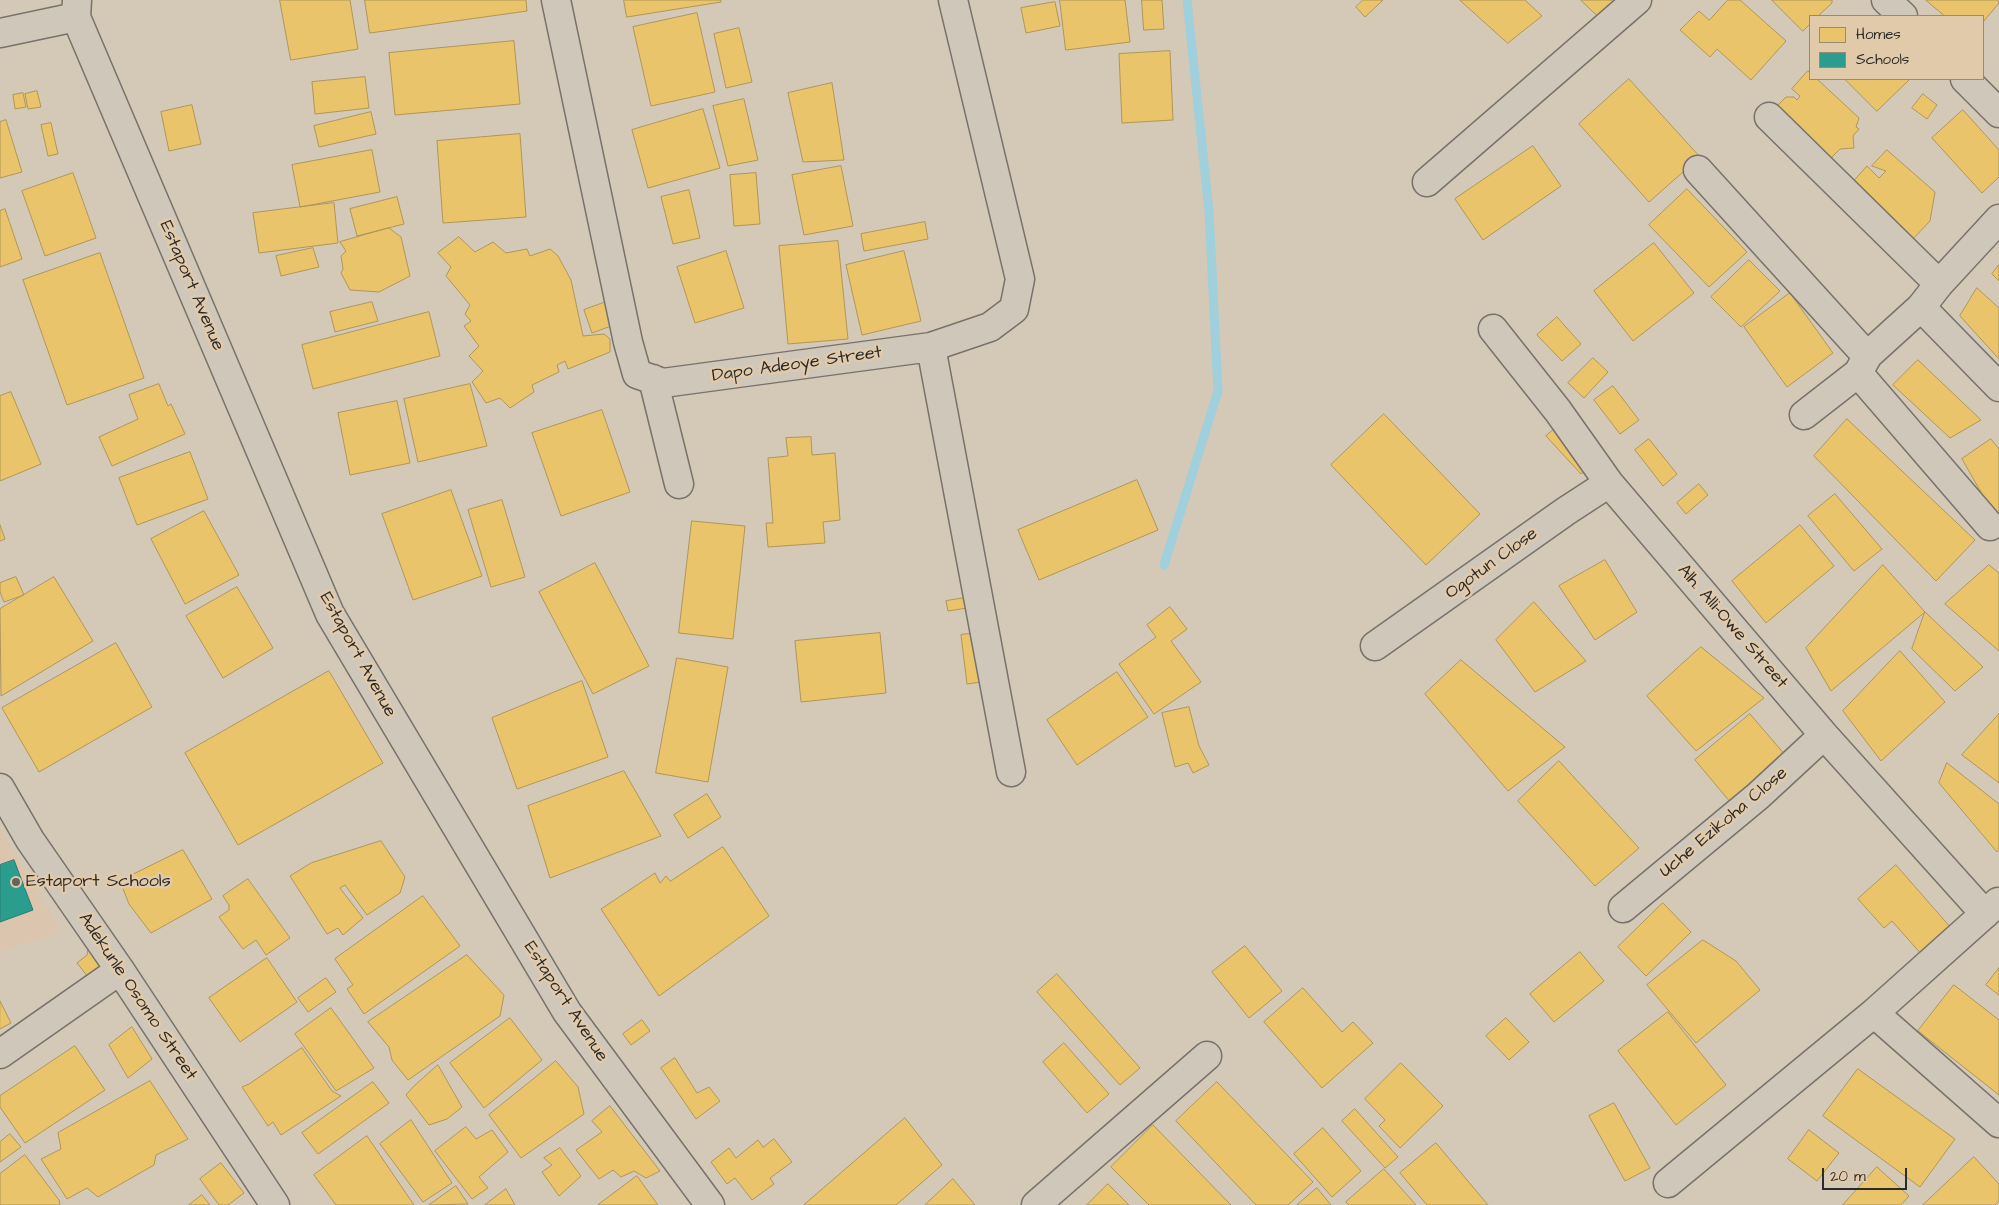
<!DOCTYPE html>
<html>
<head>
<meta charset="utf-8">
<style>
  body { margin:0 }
  #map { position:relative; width:1999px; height:1205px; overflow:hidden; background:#d4c8b7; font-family:"Architects Daughter",sans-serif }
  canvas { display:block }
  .legend { position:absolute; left:1809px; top:15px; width:175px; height:65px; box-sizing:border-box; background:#e1caaa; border:1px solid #988a77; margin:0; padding:6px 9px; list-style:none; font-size:15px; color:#2b2b2b }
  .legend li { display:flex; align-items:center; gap:10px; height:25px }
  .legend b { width:25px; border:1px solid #988a77 }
  .scale { position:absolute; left:1822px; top:1168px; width:85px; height:22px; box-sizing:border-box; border:2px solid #2b2b2b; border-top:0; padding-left:6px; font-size:15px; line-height:18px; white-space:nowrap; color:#2b2b2b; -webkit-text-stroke:4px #e1caaa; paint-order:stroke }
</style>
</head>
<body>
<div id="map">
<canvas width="1999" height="1205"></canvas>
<ul class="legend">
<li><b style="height:14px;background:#e9c46a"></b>Homes</li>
<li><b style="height:14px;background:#2a9d8f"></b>Schools</li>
</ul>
<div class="scale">20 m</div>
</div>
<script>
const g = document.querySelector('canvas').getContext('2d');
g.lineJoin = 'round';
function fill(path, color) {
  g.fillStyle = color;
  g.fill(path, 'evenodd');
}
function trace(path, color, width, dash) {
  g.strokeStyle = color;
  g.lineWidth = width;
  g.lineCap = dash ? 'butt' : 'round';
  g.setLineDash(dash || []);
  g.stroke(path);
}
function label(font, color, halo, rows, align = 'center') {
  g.font = font + ' "Architects Daughter",sans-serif';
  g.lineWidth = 5;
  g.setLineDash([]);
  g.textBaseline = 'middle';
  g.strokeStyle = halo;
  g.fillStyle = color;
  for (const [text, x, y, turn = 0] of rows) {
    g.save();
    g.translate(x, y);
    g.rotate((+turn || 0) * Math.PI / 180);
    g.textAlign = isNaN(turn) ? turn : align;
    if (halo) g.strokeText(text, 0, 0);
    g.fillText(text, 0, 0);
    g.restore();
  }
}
const built = new Path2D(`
  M0,828L61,931L0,952Z`);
const homes = new Path2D(`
  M280,0H350L358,49L291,60Z
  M365,0H526L527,11L370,33Z
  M624,0H721V2L627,17Z
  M1060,0H1125L1130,42L1066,50Z
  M1142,0H1162L1164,29L1144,30Z
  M1363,0H1383L1365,17L1356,7Z
  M1460,0H1525L1542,16L1508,43Z
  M1581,0H1611L1617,6L1603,21Z
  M1728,0H1740L1786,41L1751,80L1717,49L1710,57L1680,30L1699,11L1709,20Z
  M1772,0H1832V3L1818,16H1810V24L1803,31Z
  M1926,0H1998L1999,3L1983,22V16H1945Z
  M1055,2L1060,26L1026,33L1021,8Z
  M697,13L715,92L651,106L633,27Z
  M739,28L752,82L726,88L714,34Z
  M514,41L520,104L395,115L389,53Z
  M1170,51L1173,120L1122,123L1119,54Z
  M1808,71L1810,73V79H1817L1859,118L1856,127L1859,129L1853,136L1854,148L1840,149L1829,160L1774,109L1786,97H1794L1797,100L1800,96L1792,89Z
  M365,77L369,108L315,114L312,82Z
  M1629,79L1700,157L1649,202L1579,124Z
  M1845,79H1910L1877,111Z
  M832,83L844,160L803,162L788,93Z
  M37,91L41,107L28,109L25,94Z
  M23,93L26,107L15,109L13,95Z
  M1923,94L1937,105L1927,119L1912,108Z
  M744,99L758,160L728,166L713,106Z
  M192,105L201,144L169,151L161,112Z
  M703,109L720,168L648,188L632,130Z
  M1963,110L1999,150V177L1982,193L1932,138Z
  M371,112L376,134L319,147L314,126Z
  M6,120L22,172L0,178V122Z
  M51,123L58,154L48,156L41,125Z
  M520,134L526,217L443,223L437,141Z
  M1533,146L1561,186L1483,240L1455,199Z
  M372,150L380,192L300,207L292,165Z
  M1887,150L1935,192L1930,221L1910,242L1850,185L1867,166L1879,178L1886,171L1872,166Z
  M841,166L853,226L804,235L792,175Z
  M73,173L96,238L45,256L22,191Z
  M756,173L760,224L734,226L730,175Z
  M1687,189L1747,252L1709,287L1649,225Z
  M689,190L700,238L673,244L661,197Z
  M397,197L404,224L357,236L350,209Z
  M334,203L338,243L259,253L253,213Z
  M5,209L22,259L0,267V211Z
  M925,222L928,239L864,251L861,234Z
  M389,228L401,237L410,276L379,292L350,290L341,273L343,269L341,256L346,251L340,242Z
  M459,237L475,252L493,242L506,253L527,249L530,256L550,249L558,256L571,280L583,336L604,334L610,339V352L568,369L565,361L557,365L559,372L532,385L534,392L510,408L500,398L486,403L472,382L483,371L469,356L479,346L464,326L471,321L465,314L470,305L446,276L451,267L438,253Z
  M838,241L848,339L788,344L779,246Z
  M1654,243L1694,293L1633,341L1594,291Z
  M313,248L319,267L281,276L276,256Z
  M726,251L744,308L695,323L677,267Z
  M904,251L921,321L862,335L846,265Z
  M100,253L144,378L67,405L23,280Z
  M1749,260L1780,291L1741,327L1711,297Z
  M1999,265V281L1992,274Z
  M1977,288L1999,308V359L1960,316Z
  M1790,293L1833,353L1787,387L1744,327Z
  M372,302L378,321L335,332L330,312Z
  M606,302L614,325L592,333L584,310Z
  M429,312L440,356L313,389L302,345Z
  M1557,317L1581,344L1562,361L1537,335Z
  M1593,358L1608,372L1584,398L1568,383Z
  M1918,360L1981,420L1950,438L1893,385Z
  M159,384L168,406L171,404L185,434L112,466L99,437L138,419L129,395Z
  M470,384L487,446L418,462L404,399Z
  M1613,386L1639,420L1620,434L1594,400Z
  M11,392L41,464L0,481V396Z
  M397,401L410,463L350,475L338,413Z
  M602,410L630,492L561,516L532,433Z
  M1384,414L1480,514L1426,565L1331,465Z
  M1847,419L1975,540L1936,581L1814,456Z
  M1558,426L1592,464L1581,474L1546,436Z
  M811,437L812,455L835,453L840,520L823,522L825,543L768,547L766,523H773L768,458L788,456L786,438Z
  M1649,439L1677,474L1663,486L1635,450Z
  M1991,439L1999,449V514L1994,515L1962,459Z
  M190,452L208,499L137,525L119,478Z
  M1137,480L1158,530L1039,580L1018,530Z
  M1699,484L1708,495L1686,514L1677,503Z
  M451,490L482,576L413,600L382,514Z
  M1835,494L1882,549L1854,571L1808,516Z
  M502,500L525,577L491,587L468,510Z
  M204,511L239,575L185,604L151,539Z
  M692,521L745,526L733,639L679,633Z
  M0,525L5,539L0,541Z
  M1800,525L1834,566L1766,623L1732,581Z
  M1605,560L1637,612L1595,640L1559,586Z
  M595,563L649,666L593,694L539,592Z
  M1883,565L1925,612L1831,691L1806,648Z
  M1989,565L1999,573V651L1945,604Z
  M16,577L24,595L4,602L0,592V583Z
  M54,577L93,641L1,696L0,609Z
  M237,587L273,648L223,678L186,616Z
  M965,598L967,608L948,611L946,601Z
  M1534,602L1586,661L1535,692L1496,640Z
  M1170,607L1187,629L1171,641L1201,682L1154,714L1119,664L1156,637L1147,625Z
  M1925,612L1983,667L1955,691L1912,649Z
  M880,633L886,693L801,702L795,641Z
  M975,633L981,682L967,684L961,635Z
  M116,643L152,707L39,772L2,708Z
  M1701,647L1764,698L1696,751L1647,696Z
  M1900,651L1945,702L1881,761L1843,711Z
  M677,658L728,667L708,782L656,773Z
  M1461,660L1565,747L1508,791L1425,694Z
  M329,671L383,763L238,845L185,753Z
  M1117,672L1148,717L1077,765L1047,720Z
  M582,681L608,757L517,789L492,718Z
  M1189,707L1199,746L1209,765L1193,773L1188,763L1175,767L1162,713Z
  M1750,714L1786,756L1731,803L1695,760Z
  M1999,714V783L1962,755Z
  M1559,761L1639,848L1595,886L1518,801Z
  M1947,763L1999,804V849L1997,852L1939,783Z
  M624,771L661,836L550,878L528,806Z
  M707,794L721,817L688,838L674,815Z
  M381,841L405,877L400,893L367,915L345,885L340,888L363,918L343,935L338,928L327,934L290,876L311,863Z
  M723,847L769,916L659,996L601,909L655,873L660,883L666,876L670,881Z
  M183,850L212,899L151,933L129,904L120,881Z
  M1896,865L1952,929L1922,955L1892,921L1884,928L1858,899Z
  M248,879L290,938L266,955L256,940L243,949L219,917L229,910V905L223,896Z
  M423,896L460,946L364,1014L347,989L353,985L335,959Z
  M1663,903L1691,932L1646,976L1618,947Z
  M1703,940L1736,961L1760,990L1696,1043L1647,985Z
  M1245,946L1282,991L1249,1018L1212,972Z
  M88,949L103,966L88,977L77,963L87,955Z
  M1580,952L1604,981L1554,1022L1530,994Z
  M467,955L504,995L500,1016L408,1080L392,1060L389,1047L368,1022Z
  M267,958L297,1002L240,1042L209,998Z
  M1999,968V995L1986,985Z
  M1057,974L1140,1068L1120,1085L1037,992Z
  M326,978L336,992L308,1012L298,998Z
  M1954,985L1999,1020V1095L1918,1031Z
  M1303,988L1342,1032L1353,1022L1373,1043L1322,1088L1264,1022Z
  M0,1001L11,1023L0,1029Z
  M331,1008L374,1068L336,1091L295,1034Z
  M1668,1012L1726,1085L1676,1125L1618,1051Z
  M510,1018L542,1060L484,1108L450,1063Z
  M1506,1018L1529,1042L1509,1060L1486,1036Z
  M642,1020L650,1031L631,1045L623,1034Z
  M132,1027L152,1059L128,1078L109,1045Z
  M1064,1043L1109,1094L1087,1113L1043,1062Z
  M75,1046L105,1090L25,1143L0,1107V1096Z
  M302,1048L332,1091L341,1096L281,1135L273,1122L268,1126L242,1087L249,1084Z
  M675,1058L697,1093L709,1087L720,1101L696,1119L661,1068Z
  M556,1061L578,1087L584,1114L521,1158L489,1115Z
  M1401,1063L1443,1106L1400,1148L1379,1126L1385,1120L1365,1099Z
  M438,1065L462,1107L447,1119L429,1125L406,1095L413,1087Z
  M1858,1069L1955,1139L1920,1187L1823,1116Z
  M150,1081L188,1139L156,1155L154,1165L98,1197L87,1188L67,1199L41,1159L61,1149L58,1133Z
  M373,1082L389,1103L318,1154L302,1133Z
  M1217,1082L1313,1182L1288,1205H1256L1176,1121Z
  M1614,1103L1650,1168L1625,1181L1589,1116Z
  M610,1106L660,1171L646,1178L634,1171L621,1177L613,1170L599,1179L576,1150L602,1132L592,1121Z
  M1355,1109L1398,1157L1385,1168L1342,1121Z
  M905,1118L942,1165L896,1205H804Z
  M411,1120L452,1183L423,1202L380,1144Z
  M1153,1125L1231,1205H1149L1111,1167Z
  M466,1127L476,1139L492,1130L508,1152L479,1177L488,1188L472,1199L435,1151Z
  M1323,1128L1361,1171L1332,1197L1294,1154Z
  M1809,1130L1839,1153L1817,1181L1788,1159Z
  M10,1134L21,1147L0,1162V1142Z
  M367,1136L414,1205H336L314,1175Z
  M774,1139L792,1162L770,1178L774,1184L752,1200L735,1178L727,1184L711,1162L729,1148L736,1158L758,1140L763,1147Z
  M1436,1143L1488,1205H1427L1400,1173Z
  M560,1148L581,1176L559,1196L542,1172L552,1165L544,1158Z
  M25,1155L59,1200L60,1205H0V1174Z
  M1974,1157L1999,1184V1201L1995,1205H1923Z
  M221,1163L244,1193L228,1205H219L200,1179Z
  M1877,1167L1909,1196L1901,1205H1843Z
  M1384,1169L1416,1205H1349L1346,1202Z
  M637,1176L658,1205H598Z
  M953,1179L975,1205H925Z
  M1108,1184L1129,1205H1087Z
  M456,1186L468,1204L429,1205Z
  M1317,1188L1331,1205H1297Z
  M506,1189L515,1205H485Z
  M202,1195L210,1205H189Z`);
const schools = new Path2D(`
  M14,860L33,910L0,922V865Z`);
const stream = new Path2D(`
  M1164,565L1218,391L1209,211L1187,0`);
const minor = new Path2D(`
  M77,0L76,17L330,614L567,1012L710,1205
  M556,0L628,342L637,374L663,383L931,347L990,327L1014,309L1020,279L953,0
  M1886,0L1903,16
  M0,33L76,17
  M1965,79L1999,113
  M1769,117L1939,284
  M1698,170L1867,356L1921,307L1939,284L1999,219
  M1427,182L1637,0
  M1921,307L1999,387
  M1493,329L1558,411L1609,483L1824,735L1985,914
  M931,347L1011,772
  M1858,373L1990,526
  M653,379L679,484
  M1804,415L1858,373L1867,357
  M1375,646L1566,511L1609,483
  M0,788L30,840L120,970L275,1205
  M1623,908L1758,796L1824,735
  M1874,1013L1999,1123
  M0,1054L120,970
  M1668,1183L1874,1013L1998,902
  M1036,1205L1207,1056`);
const markers = [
  [16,882,5,"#66625c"]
];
const streetNames = [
  ["Estaport Avenue",191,286,67],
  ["Dapo Adeoye Street",797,365,-8],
  ["Ogotun Close",1492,564,-36],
  ["Alh. Alli-Owe Street",1732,627,49],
  ["Estaport Avenue",357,655,61],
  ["Uche Ezikoha Close",1724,823,-40],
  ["Adekunle Osomo Street",137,997,56],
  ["Estaport Avenue",565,1002,57]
];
const poiNames = [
  ["Estaport Schools",26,882]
];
fill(built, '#dcc5ae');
fill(homes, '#e9c46a');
trace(homes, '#b09657', 1);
fill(schools, '#2a9d8f');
trace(schools, '#2a7b71', 1);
trace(stream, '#a0d0db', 9);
trace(minor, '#77726a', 31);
trace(minor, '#d0c7bb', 28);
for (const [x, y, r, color] of markers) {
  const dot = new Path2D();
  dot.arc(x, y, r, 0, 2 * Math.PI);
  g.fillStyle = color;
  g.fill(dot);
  trace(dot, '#e1caaa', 2);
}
label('18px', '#2b2b2b', '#e1caaa', streetNames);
label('18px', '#2b2b2b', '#e1caaa', poiNames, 'left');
</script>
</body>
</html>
